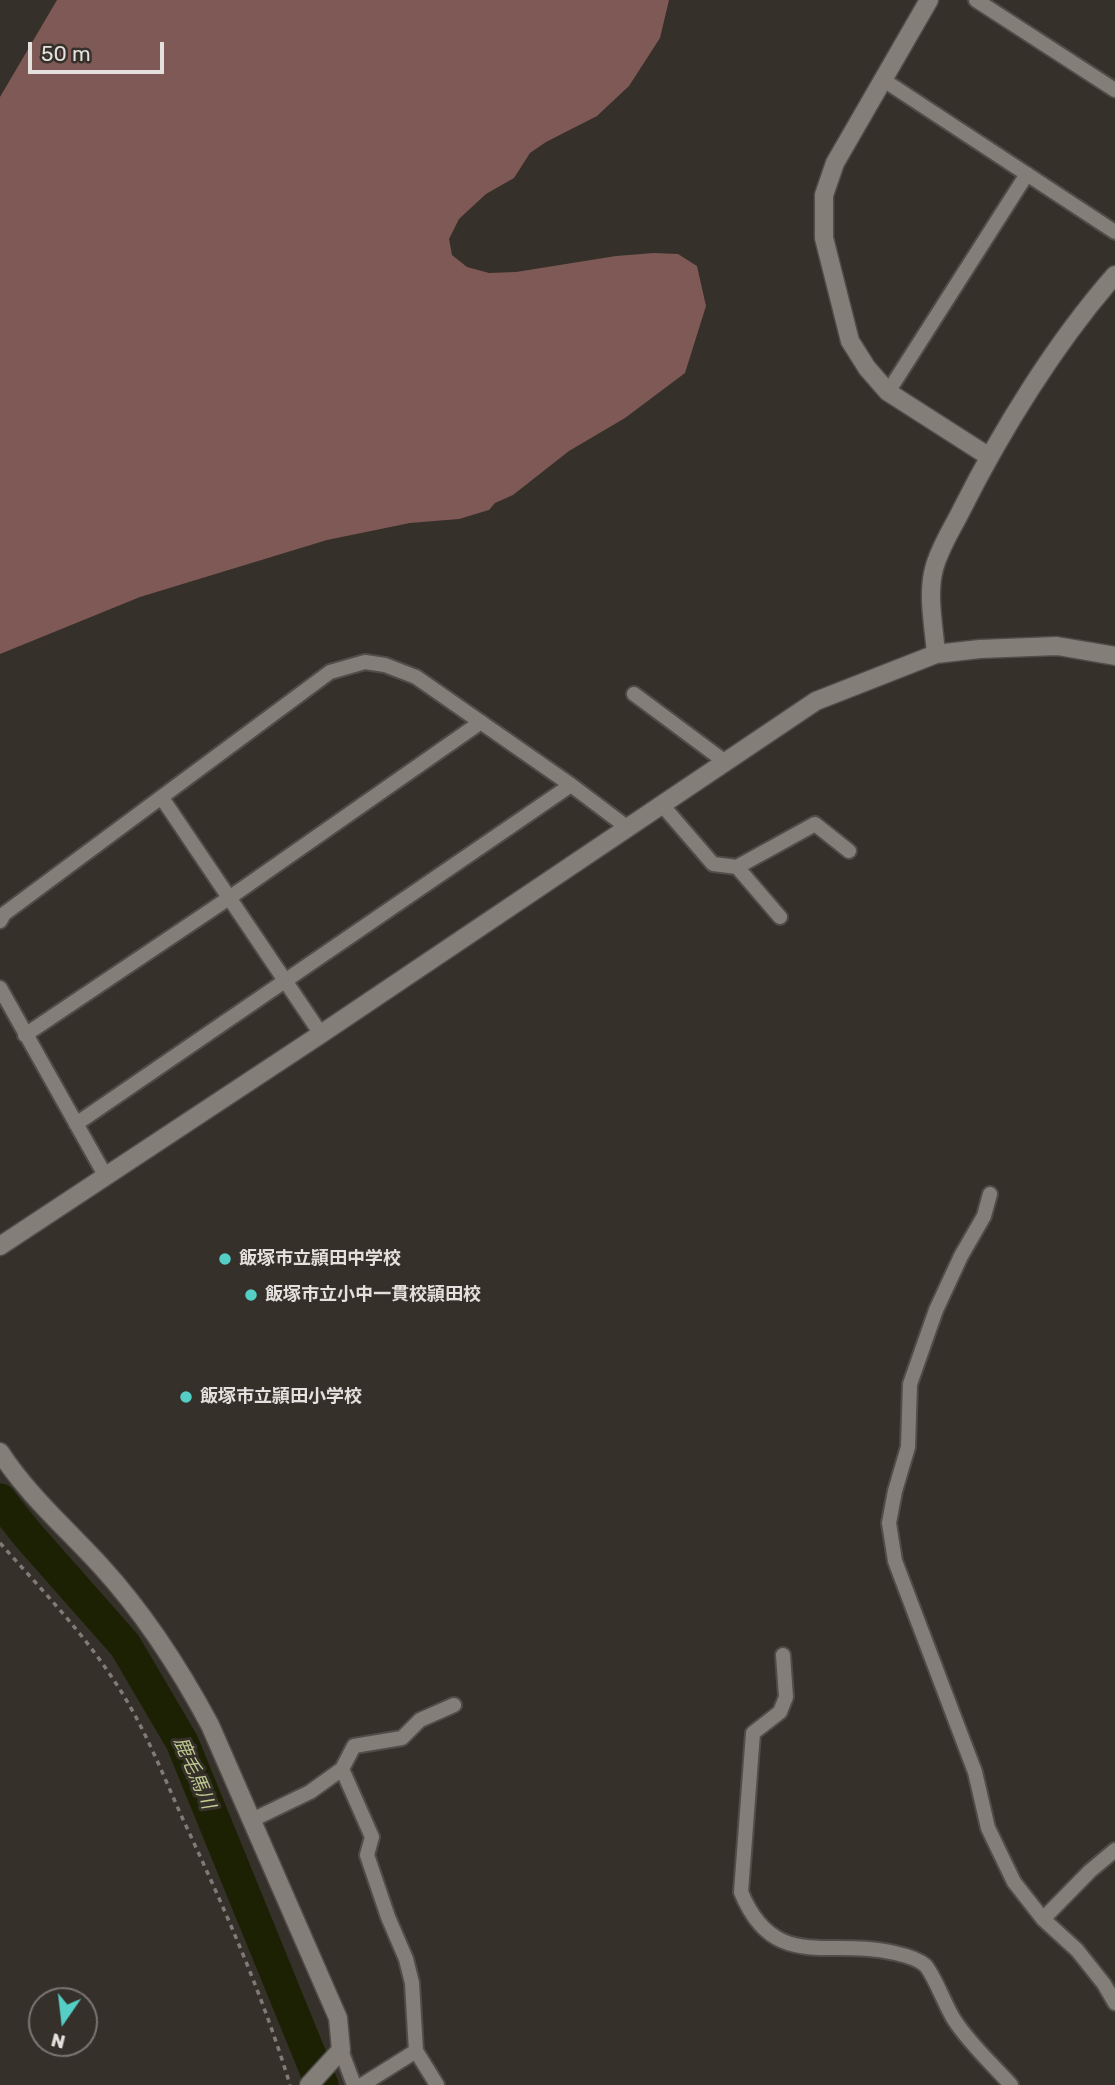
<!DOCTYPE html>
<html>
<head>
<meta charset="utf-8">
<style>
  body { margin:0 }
  #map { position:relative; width:1115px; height:2085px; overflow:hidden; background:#35302a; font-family:Rubik,sans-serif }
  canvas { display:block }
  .north { position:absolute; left:28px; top:1987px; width:70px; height:70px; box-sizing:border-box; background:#35302a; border:2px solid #7b7672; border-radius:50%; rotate:194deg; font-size:19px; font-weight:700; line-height:28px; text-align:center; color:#e4e0dd }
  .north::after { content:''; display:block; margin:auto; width:24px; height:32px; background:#55cec5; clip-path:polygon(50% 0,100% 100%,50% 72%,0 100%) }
  .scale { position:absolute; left:28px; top:42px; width:136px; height:32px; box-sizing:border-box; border:4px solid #e4e0dd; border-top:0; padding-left:9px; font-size:21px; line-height:24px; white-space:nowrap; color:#e4e0dd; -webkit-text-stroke:5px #35302a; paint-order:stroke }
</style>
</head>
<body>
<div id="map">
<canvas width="1115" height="2085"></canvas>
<div class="north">N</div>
<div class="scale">50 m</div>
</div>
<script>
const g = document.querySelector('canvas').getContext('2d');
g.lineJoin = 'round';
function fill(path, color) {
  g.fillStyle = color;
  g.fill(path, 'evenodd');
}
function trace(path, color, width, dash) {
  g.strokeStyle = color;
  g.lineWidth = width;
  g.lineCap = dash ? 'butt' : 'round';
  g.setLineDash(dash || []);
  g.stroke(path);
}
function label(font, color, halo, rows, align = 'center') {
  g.font = font + ' Rubik,"Noto Sans JP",sans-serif';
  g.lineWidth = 6;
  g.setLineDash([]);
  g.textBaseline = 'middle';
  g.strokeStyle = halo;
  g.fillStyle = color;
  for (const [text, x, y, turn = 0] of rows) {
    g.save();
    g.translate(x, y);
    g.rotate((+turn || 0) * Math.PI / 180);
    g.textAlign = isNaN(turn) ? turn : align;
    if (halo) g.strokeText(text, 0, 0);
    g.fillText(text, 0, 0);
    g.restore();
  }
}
const forest = new Path2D(`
  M57,0H669L660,38L629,86L597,116L546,142L530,153L514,178L486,194L459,219L449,239L452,255L467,267L489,273L516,272L616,256L654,253L678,254L697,266L706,306L685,373L625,418L569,451L513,495L495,503L489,510L459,519L410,523L327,540L140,597L0,654V97Z`);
const river = new Path2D(`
  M0,1500L27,1534L125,1645L182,1742L322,2085`);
const path = new Path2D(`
  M0,1543C40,1588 82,1631 115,1682C142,1722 161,1770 181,1815C222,1903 262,1992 290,2085`);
const minor = new Path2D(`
  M976,0L1115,90
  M882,79L1115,232
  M888,392L1027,174
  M634,694L724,761
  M162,798L321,1034
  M663,806L713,864L737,867L815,824L849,851
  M737,867L780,917
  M0,921L4,914L330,672L365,662L385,665L416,677L571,785L628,828
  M0,988L105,1175
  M25,1035L229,898L481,722
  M76,1124L571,785
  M990,1194L984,1216L961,1256L936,1310L910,1384L908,1447L895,1491L889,1523L895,1561L975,1772L988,1828L1014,1882L1043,1919L1077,1950L1104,1984L1115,2003
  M783,1655L786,1697L780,1712L753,1733L741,1892C774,1973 830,1937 895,1953C904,1955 918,1959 925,1965C934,1974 946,2008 955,2021C970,2044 993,2065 1011,2085
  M342,1769L354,1746L402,1738L420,1720L454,1705
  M252,1820L310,1792L342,1769L372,1837L367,1855L388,1917L406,1959L412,1983L416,2051
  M1043,1919L1090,1871L1115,1850
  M341,2050L354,2085
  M362,2085L416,2051L437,2085`);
const tertiary = new Path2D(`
  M929,0L835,163L824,195V238L850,341L867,368L888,392L988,456
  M936,654C934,627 927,595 934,569C939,549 952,529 961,511C1001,431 1056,342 1115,275
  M0,1246L321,1034L816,701L936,654L980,649L1057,646L1115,656
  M0,1452C27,1494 66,1528 100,1565C144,1613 179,1667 210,1725L338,2018L341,2050L309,2085`);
const markers = [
  [225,1259,7,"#55cec5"],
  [251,1295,7,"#55cec5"],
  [186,1397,7,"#55cec5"]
];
const poiNames = [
  ["飯塚市立頴田中学校",239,1259],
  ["飯塚市立小中一貫校頴田校",265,1295],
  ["飯塚市立頴田小学校",200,1397]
];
const waterNames = [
  ["鹿毛馬川",194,1773,67]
];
fill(forest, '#7f5956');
trace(river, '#1c2103', 33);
trace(minor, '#504c48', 18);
trace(tertiary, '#504c48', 21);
trace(path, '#807b76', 3.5, [5, 5]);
trace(minor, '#847e78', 14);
trace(tertiary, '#847e78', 18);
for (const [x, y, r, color] of markers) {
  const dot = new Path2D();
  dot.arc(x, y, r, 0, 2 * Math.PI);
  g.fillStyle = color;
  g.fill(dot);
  trace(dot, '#35302a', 2.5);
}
label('bold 18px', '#e4e0dd', '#35302a', poiNames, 'left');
label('italic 19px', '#beca8f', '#35302a', waterNames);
</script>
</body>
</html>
